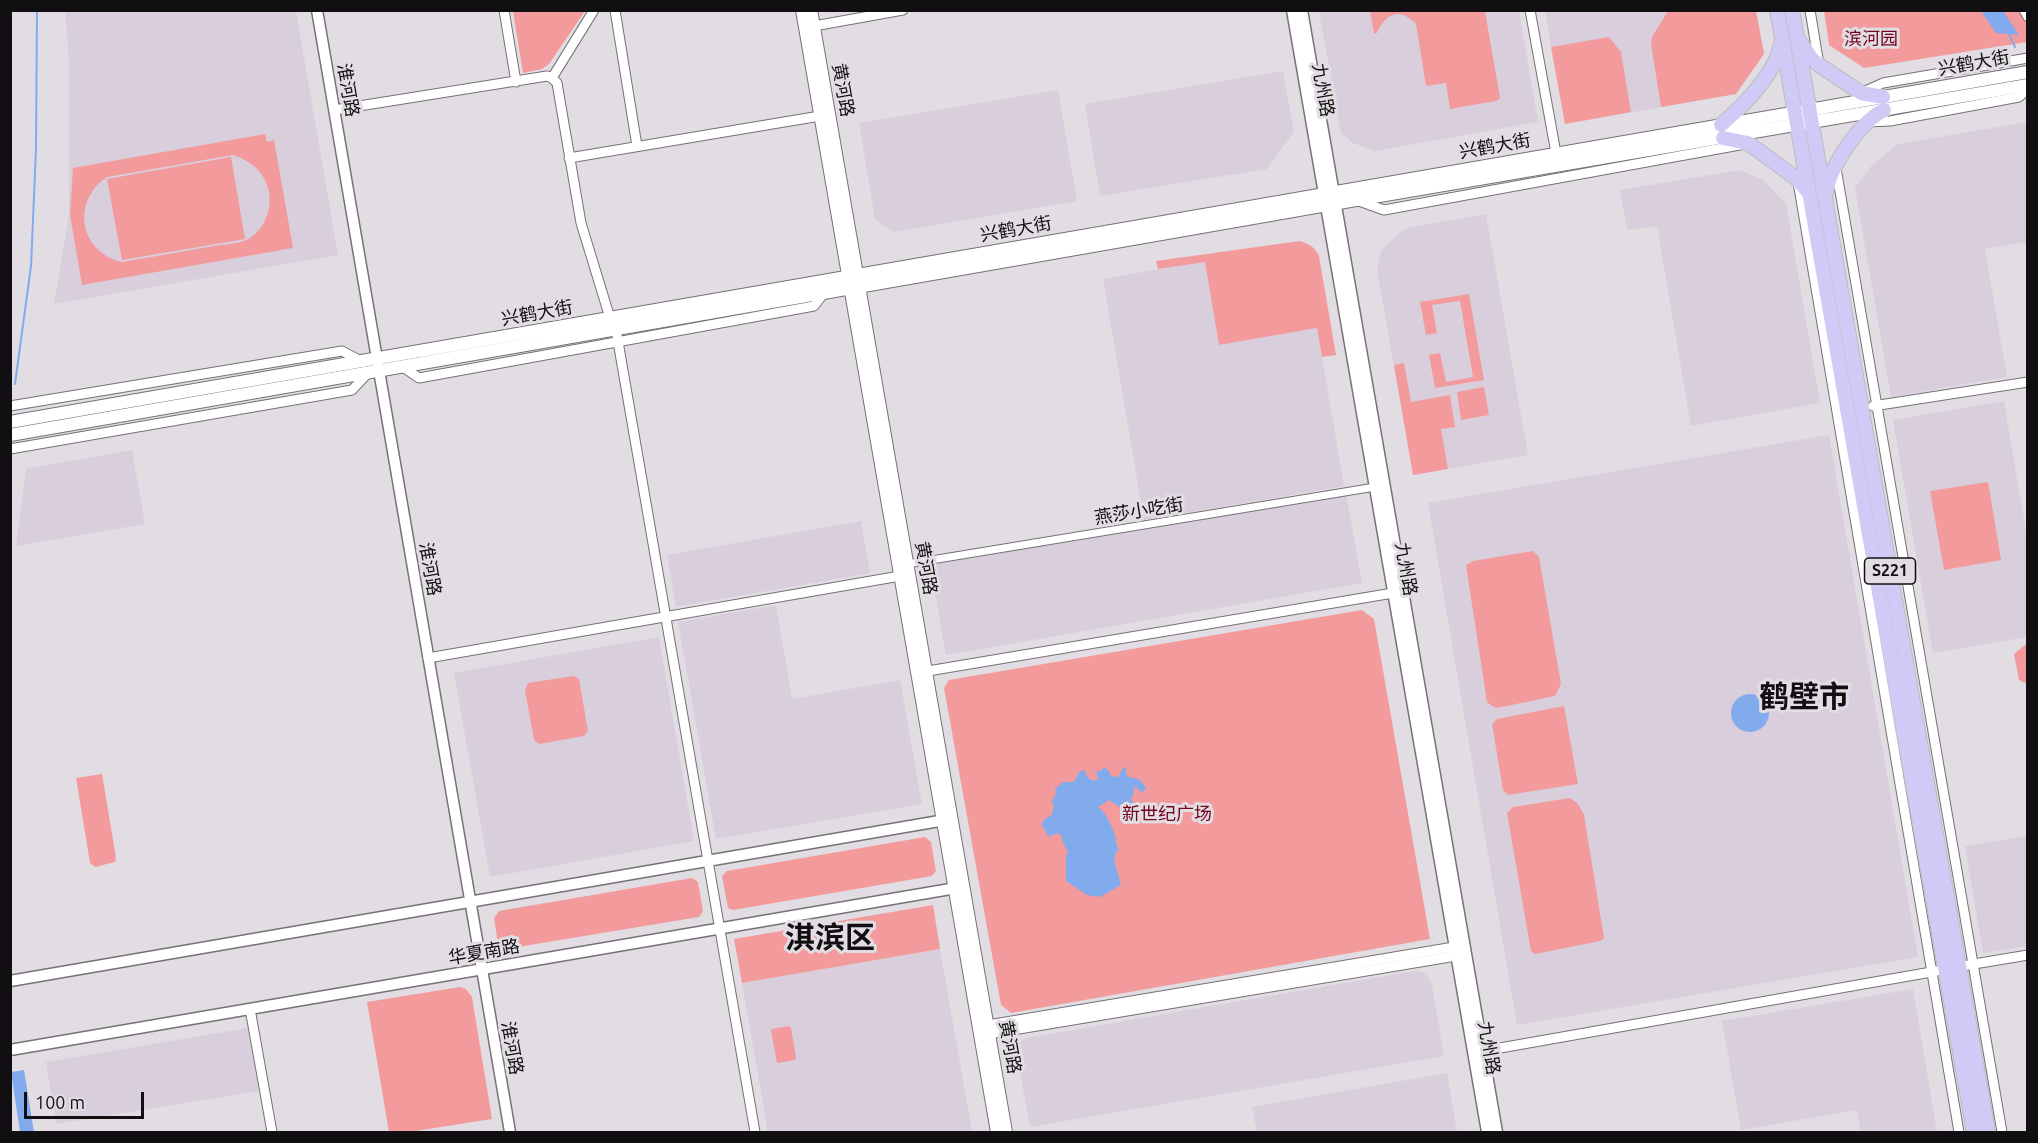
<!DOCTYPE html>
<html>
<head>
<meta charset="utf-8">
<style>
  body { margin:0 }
  #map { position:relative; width:2038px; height:1143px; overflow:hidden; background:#e2dde3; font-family:Ubuntu,sans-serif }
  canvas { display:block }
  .frame { position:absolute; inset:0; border:12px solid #110f11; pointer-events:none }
  .scale { position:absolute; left:24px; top:1092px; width:120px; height:27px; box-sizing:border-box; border:3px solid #110f11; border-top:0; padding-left:8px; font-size:18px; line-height:21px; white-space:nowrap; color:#110f11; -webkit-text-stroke:4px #e2dde3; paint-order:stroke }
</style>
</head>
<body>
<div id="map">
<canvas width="2038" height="1143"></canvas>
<div class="frame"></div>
<div class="scale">100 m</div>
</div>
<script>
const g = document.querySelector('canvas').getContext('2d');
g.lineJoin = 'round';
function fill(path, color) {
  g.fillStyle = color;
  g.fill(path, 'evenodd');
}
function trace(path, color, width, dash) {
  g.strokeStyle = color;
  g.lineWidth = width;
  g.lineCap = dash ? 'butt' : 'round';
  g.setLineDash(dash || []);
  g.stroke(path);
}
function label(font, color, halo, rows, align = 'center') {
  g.font = font + ' Ubuntu,"Noto Sans SC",sans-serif';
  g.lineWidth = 6;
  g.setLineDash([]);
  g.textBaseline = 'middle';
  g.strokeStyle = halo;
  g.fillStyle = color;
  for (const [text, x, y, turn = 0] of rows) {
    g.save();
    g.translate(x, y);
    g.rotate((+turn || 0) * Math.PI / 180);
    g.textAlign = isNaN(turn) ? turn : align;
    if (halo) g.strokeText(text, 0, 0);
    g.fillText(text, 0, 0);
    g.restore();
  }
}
const built = new Path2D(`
  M65,11H296L338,255L54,304L69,215V60Z
  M1319,11H1519L1538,122L1375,151L1353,143L1341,133Z
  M1545,11H1756L1764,54L1736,94L1565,124Z
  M1283,71L1294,132L1267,169L1100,196L1085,104Z
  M1058,90L1077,201L894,232L885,227L875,219L859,123Z
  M2027,122V242L1985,249L2007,377L1891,397L1855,188L1872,165L1898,144Z
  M1740,170L1763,180L1786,204L1820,403L1691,426L1657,226L1627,230L1620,190Z
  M1486,214L1528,455L1413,475L1377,269L1379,259L1382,250L1388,243L1407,228Z
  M1205,261L1219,345L1317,328L1344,486L1144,520L1103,279Z
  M2004,401L2027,538V637L1933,653L1893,420Z
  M1829,435L1918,957L1517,1025L1428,503Z
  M132,450L145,524L16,546L26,469Z
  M1346,494L1362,583L946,655L930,565Z
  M861,521L870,573L676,607L667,555Z
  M776,605L792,699L900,680L922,804L716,839L678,622Z
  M659,637L694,841L490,877L454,673Z
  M2027,836V946L1983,953L1965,846Z
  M940,949L972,1132H768L742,983Z
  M1414,971L1423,972L1428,977L1432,985L1444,1056L1030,1127L1016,1050L1020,1042L1026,1038Z
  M1913,989L1937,1132H1861L1857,1110L1741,1130L1722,1021Z
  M248,1028L259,1091L56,1124L46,1062Z
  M1447,1073L1457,1132H1257L1252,1107Z`);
const green = new Path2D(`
  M513,11V10L585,11L549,64L542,69L523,73Z
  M1370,11H1485L1500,98L1496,101L1450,109L1446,83L1426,86L1416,24C1398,6 1386,14 1376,34L1374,33Z
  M1668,11H1756L1764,54L1736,94L1661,107L1651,44L1652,37Z
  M1824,11H2027V42L1864,68L1829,45Z
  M1609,37L1621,52L1631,112L1565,124L1551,47Z
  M265,134L267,142L274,140L293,248L82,285L70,215L73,168ZM233,155C250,160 263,171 268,188C273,206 266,228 250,238C241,244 225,244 214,246C184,251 153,257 122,262C79,252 71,201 107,177Z
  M231,157L245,239L122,260L107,179Z
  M1300,241C1309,244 1315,247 1319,256L1336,355L1322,357L1317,328L1219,345L1205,262L1158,269L1156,261Z
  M1469,294L1484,380L1435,388L1429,355L1440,353L1446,382L1473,377L1460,301L1432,305L1437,333L1426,335L1420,302Z
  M1404,363L1411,402L1450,395L1455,427L1441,429L1448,469L1413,475L1394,365Z
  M1484,387L1489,415L1461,420L1457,392Z
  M1988,482L2001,560L1944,570L1930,491Z
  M1533,551L1539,557L1561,684L1555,696L1497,708L1492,706L1487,702L1466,565L1473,561Z
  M1362,610L1374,619L1430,939L1011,1013L1001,1005L944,688L949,680Z
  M2026,644H2027V684L2019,680L2014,654Z
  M574,676L579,679L588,731L584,736L539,744L534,740L525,690L528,683Z
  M1564,706L1578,784L1508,795L1503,790L1492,724L1497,719Z
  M102,774L116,858L115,862L95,867L90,863L76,778Z
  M1570,798L1578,804L1584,815L1604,938L1600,941L1535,954L1531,951L1507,813L1513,807Z
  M925,837L931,842L936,871L932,876L733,910L728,908L722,876L727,871Z
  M692,878L698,882L703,911L699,917L506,949L498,944L494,918L499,911Z
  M933,905L940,949L742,983L734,939Z
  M460,987L466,989L472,997L492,1119L409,1132H389L367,1002Z
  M789,1026L791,1028L796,1058L795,1060L777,1063L771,1031L772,1029Z`);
const water = new Path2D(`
  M1981,11H2003L2019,35L1996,33Z
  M1731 713a19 19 0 1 1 38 0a19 19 0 1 1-38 0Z
  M1104,767L1109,771L1111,776L1118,777L1123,768L1126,767V774L1130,778C1136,777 1143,781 1146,788L1142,793L1136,787L1134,788V793L1131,799L1134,803L1128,809L1121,804L1119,807L1109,800L1098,807C1106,812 1113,828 1115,836C1117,842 1115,844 1119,849L1116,852L1114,860L1121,885L1100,897L1087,895L1066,881V856L1068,853L1062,840V836L1057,833L1049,837L1041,824L1046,818L1051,816L1054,807L1052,801L1056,794L1055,789L1063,782H1074L1079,772L1085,770L1086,775L1091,780H1098L1096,771H1101Z
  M24,1070L34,1132H20L11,1072Z`);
const stream = new Path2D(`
  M2008,32L2015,47
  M15,384L31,266L36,148L37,10`);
const pedestrian = new Path2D(`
  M907,564L1375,487`);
const minor = new Path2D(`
  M504,10L516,82
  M615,10L637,146
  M1530,10L1556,153
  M1810,10L1819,65
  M2024,10L2028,17
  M814,26L903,10
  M552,78L594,10
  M1861,93L1883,83L2028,58
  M334,110L547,76L552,78L557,83L581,223L610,318
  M1867,122L1890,121L2019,97L2028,89
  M569,158L820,116
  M1836,168L2002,1132
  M1798,182L1959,1132
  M1359,201L1384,210L1745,144
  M616,330L755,1132
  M403,367L419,378L814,306L824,293
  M10,406L342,351L363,362
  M1873,406L2028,382
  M10,449L352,390L367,374
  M428,658L900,576
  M922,672L1393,593
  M1968,965L2028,955
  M250,1009L272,1132
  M988,1025L1454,947
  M989,1034L1456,956
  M1483,1051L1937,971`);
const tertiary = new Path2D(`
  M317,10L510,1132
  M1292,10L1487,1132
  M1302,10L1497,1132
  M10,981L951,819
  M10,1050L962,887`);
const secondary = new Path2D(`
  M802,10L997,1132
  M811,10L1006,1132
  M10,422L2028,72
  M10,435L1356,200L2028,85`);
const primary = new Path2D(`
  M1777,10L1974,1132
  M1792,10L1988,1132
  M1800,42L1812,59L1819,65L1861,93L1883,97
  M1721,125C1744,105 1775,75 1781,44
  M1723,138L1748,143L1797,179L1808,192
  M1826,192C1831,165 1859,123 1884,110`);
const shields = [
  [1890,571,51]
];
const shieldNames = [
  ["S221",1890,571]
];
const parkNames = [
  ["滨河园",1871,39],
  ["新世纪广场",1167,814]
];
const streetNames = [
  ["兴鹤大街",1974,63,-10],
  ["淮河路",348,90,80],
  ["黄河路",843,90,80],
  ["九州路",1323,90,80],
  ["兴鹤大街",1495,146,-10],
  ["兴鹤大街",1016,229,-10],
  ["兴鹤大街",537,313,-10],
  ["燕莎小吃街",1139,511,-9],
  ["黄河路",926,568,80],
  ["淮河路",430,569,80],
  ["九州路",1406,569,80],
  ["华夏南路",484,952,-10],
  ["黄河路",1010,1047,80],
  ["淮河路",512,1048,80],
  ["九州路",1489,1048,80]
];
const townNames = [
  ["鹤壁市",1804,697],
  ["淇滨区",830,938]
];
fill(built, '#d9cedb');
fill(green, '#f39b9c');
fill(water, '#82abee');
trace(stream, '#82abee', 2);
trace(pedestrian, '#767177', 9);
trace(minor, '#767177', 11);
trace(tertiary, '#767177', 13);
trace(secondary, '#767177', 14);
trace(primary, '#bcbcbc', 16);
trace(pedestrian, '#fff', 7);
trace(minor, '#fff', 9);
trace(tertiary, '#fff', 10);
trace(secondary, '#fff', 12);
trace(primary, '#d0caf7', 14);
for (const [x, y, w] of shields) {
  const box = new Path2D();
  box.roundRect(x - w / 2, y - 13, w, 26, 4.5);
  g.fillStyle = '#e2dde3';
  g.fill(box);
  trace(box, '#110f11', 1.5);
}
label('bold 16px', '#110f11', null, shieldNames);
label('18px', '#72041c', '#e2dde3', parkNames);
label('18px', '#110f11', '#e2dde3', streetNames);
label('bold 30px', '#110f11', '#e2dde3', townNames);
</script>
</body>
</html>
